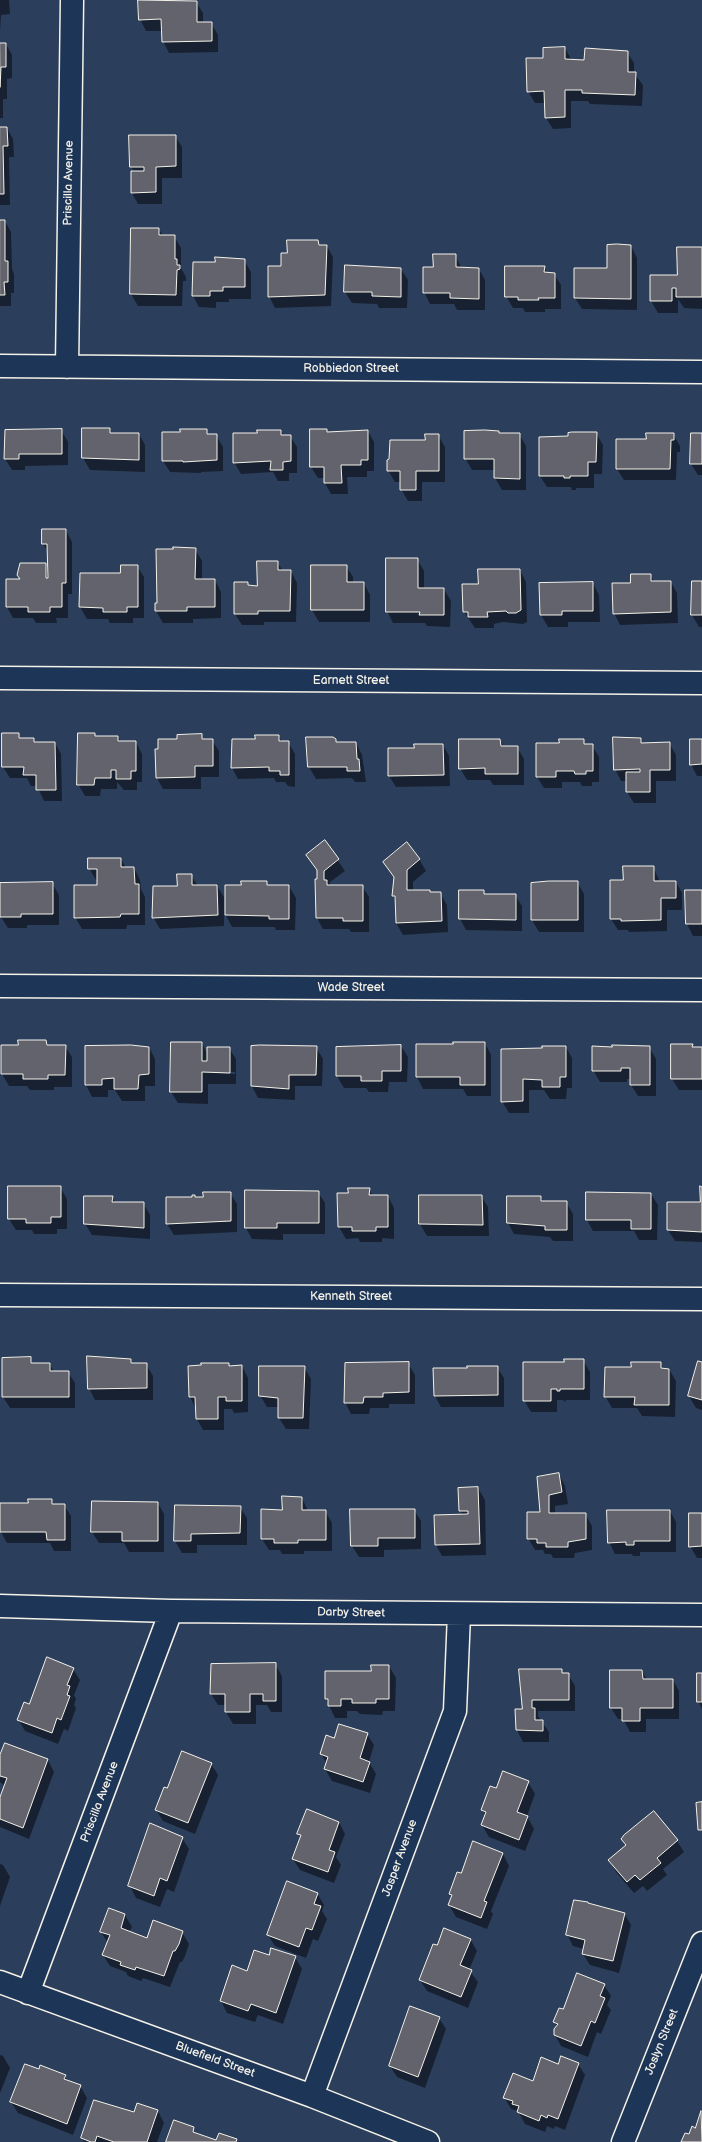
<!DOCTYPE html>
<html>
<head>
<meta charset="utf-8">
<style>
  body { margin:0 }
  canvas { display:block; background:#2b3e5b }
</style>
</head>
<body>
<canvas width="702" height="2142"></canvas>
<script>
const g = document.querySelector('canvas').getContext('2d');
g.lineJoin = 'round';
function fill(path, color) {
  g.fillStyle = color;
  g.fill(path, 'evenodd');
}
function trace(path, color, width, dash) {
  g.strokeStyle = color;
  g.lineWidth = width;
  g.lineCap = dash ? 'butt' : 'round';
  g.setLineDash(dash || []);
  g.stroke(path);
}
function label(font, color, halo, rows, align = 'center') {
  g.font = font + ' "Balsamiq Sans",sans-serif';
  g.lineWidth = 3;
  g.setLineDash([]);
  g.textBaseline = 'middle';
  g.strokeStyle = halo;
  g.fillStyle = color;
  for (const [text, x, y, turn = 0] of rows) {
    g.save();
    g.translate(x, y);
    g.rotate((+turn || 0) * Math.PI / 180);
    g.textAlign = isNaN(turn) ? turn : align;
    if (halo) g.strokeText(text, 0, 0);
    g.fillText(text, 0, 0);
    g.restore();
  }
}
const shadow = new Path2D(`
  M0,0H9L10,14L1,15L0,31Z
  M139,0L196,2L203,13V23H211L218,35V52L169,53L163,41V31H146L140,19Z
  M0,44H6L12,55V78L7,79V99H3V118H0Z
  M565,48L571,59L585,61L627,52L634,63V73L643,85L642,106L590,104L588,101H571V128L553,129L546,118V103H535L528,91L544,59Z
  M0,128H7L13,139L14,157H9L10,205H0Z
  M175,136L182,147V178H162V204H138L132,193L134,172L131,166Z
  M0,221H5L11,232L12,269L14,274V293H11V306H0Z
  M159,229L163,236H174L181,248V268L186,277V281H183L182,306H138L131,294Z
  M318,241L321,246H327L333,257L331,306L275,308L269,296L288,254Z
  M631,246L637,258V310L582,309L575,298Z
  M702,248V309L684,308L678,299V313H658L651,301V276H678Z
  M455,255L462,269H479L485,280V310H457L454,304H430L424,292L434,268Z
  M244,260L251,272V299H229V302H216V308L199,307L193,296L216,263Z
  M544,267L548,274H554L561,285V309H545V312H525L523,308H513L506,296Z
  M401,269L408,280L407,308H379L377,304L352,303L345,292Z
  M109,429L112,434H139L145,445V472L90,470L83,458Z
  M61,430L68,442V465L25,466V470H12L5,459Z
  M206,430L209,435H216L223,447V471L201,472V473L170,472L163,461L181,433Z
  M326,430L328,433L368,431L374,442V471H367V477H347L348,494H331L325,483V478H318L311,467Z
  M281,431L284,436H290L297,447V473H289V481H278L273,472L241,474L234,462L258,434Z
  M596,433L603,445L602,474H594V488H576V490H572L571,487H547L540,476L569,437Z
  M499,434H519L526,446V490H502L495,478V470H472L465,458Z
  M673,434L680,446V452H677L676,480H624L617,469L647,440Z
  M702,434V475H698L691,464Z
  M438,435L445,447V482H422V501H408L401,489V482H395L388,470L426,441Z
  M66,530L72,542V594H68V618H56L57,623H36L33,618H13L7,607L21,580L45,564L49,570L48,552L43,544Z
  M195,549L202,561V580H215L221,592V618L193,619V623H163L156,611V604Z
  M417,559L424,571V589H444L451,601L450,627L427,626L425,623H393L387,611Z
  M277,562L283,571H291L297,583L296,622H264V625H242L235,614L248,583L249,586L258,587Z
  M137,566L144,577V618H133V623H110L108,619H87L80,607L81,574H121Z
  M312,566H346L353,577V583H364L370,595V622H319L312,610Z
  M520,570L526,582L527,622L523,624L503,622L494,624V628H475L464,612L463,585H479Z
  M650,575L655,582H671L677,593L678,623L620,625L614,613Z
  M702,582V627H699L692,615Z
  M593,583L599,595L600,622H568V627H548L541,615L540,584Z
  M18,734L21,739H34L36,743H55L61,754L62,801H44L37,786H31L27,778H10L3,767Z
  M95,734L96,737H118L121,742H136L142,754V782H137V790H124L117,782V789H101L100,796H85L78,784Z
  M201,735L204,740H212L219,751V777H201V789H163L157,778L178,740Z
  M279,736L282,742H288L295,754V787L288,786L285,782H276L274,778L238,779L232,768L256,740Z
  M335,739L337,743H356L362,755L366,782H355L352,778L316,779L309,767Z
  M641,739L643,744L669,743L676,755V781H656V803H634L627,792V781H621L615,769Z
  M500,740L504,747H517L524,759V785H493L490,780H467L460,768Z
  M583,740L586,745H592L599,757V782H592V786H582L580,782H562V788H544L537,777L560,744Z
  M702,740V776H697L691,764Z
  M443,745L449,756L450,786L396,787L389,776L415,749Z
  M325,842L345,871L330,882V886H362L369,897V932H351L349,929H323L317,918L316,889L318,872L307,855Z
  M121,859L126,868H134L140,880L141,889L145,897V925H127L126,929H82L75,917L98,886V880H96L89,868Z
  M419,859L426,871L413,882V891H429L431,893H440L447,905L448,932L403,935L396,923V901L393,896L395,879L384,863Z
  M653,867L660,882H676L682,893V910H667V931L629,932L628,930H618L611,919L624,881Z
  M191,875L198,886H217L224,897V912H226L242,886L266,882L269,886H289L296,898L295,930H276L275,927H232L224,912V926L160,929L153,917L178,887Z
  M577,882L584,894V932H539L532,920V884Z
  M52,883L59,895V925H27V928H8L1,917Z
  M483,891L486,895H515L522,906V931L466,930L460,919Z
  M686,891H702V936H693L687,924Z
  M46,1041L49,1046H65L72,1057V1087H54V1090H30L27,1086H9L2,1074V1046H20Z
  M202,1043L208,1055L229,1048L236,1059V1084H208V1104L178,1103L171,1092ZM213,1071L235,1072V1074L213,1073Z
  M485,1043L491,1055V1096H467L463,1089H423L417,1077V1045Z
  M692,1045L694,1048H702V1090H679L672,1079Z
  M401,1046L408,1057L407,1082H389L388,1092H369L366,1088H344L337,1076Z
  M86,1047H149L155,1059V1086H145V1101H122L115,1090H108V1097H92L86,1085Z
  M316,1047L323,1059L322,1086H295V1100L258,1098L252,1086Z
  M566,1047L572,1058V1088H567L566,1099H550L544,1090H529V1113H509L502,1101L543,1049Z
  M649,1047L656,1059V1096H638L631,1085V1079H627V1082H600L593,1070Z
  M60,1187L67,1199V1229H57V1234H34L32,1230H16L9,1219Z
  M702,1188V1242L675,1241L668,1230L701,1203Z
  M369,1189L373,1196H388L394,1208V1239L382,1238V1242H360L358,1238L346,1239L339,1227Z
  M318,1192L325,1203V1234H283V1240L252,1239L246,1228Z
  M230,1193L237,1204V1232L174,1235L167,1224L193,1196L204,1198Z
  M651,1194L658,1205L657,1240H639L634,1231H593L587,1220Z
  M420,1196H481L488,1207L489,1236H427L420,1224Z
  M112,1197L116,1203H143L150,1215V1239L92,1235L85,1224Z
  M541,1197L544,1202H566L573,1214V1241H553L550,1237L514,1234L508,1223Z
  M30,1358L33,1364H50L54,1372H68L75,1383V1408H10L3,1397Z
  M131,1360L133,1364H146L153,1376V1400H95L89,1388Z
  M583,1360L590,1372V1400H566L565,1402L563,1400H557V1412H531L524,1400L565,1363Z
  M408,1363L415,1375V1404H389V1408H370L369,1414H351L345,1402Z
  M660,1363L664,1369H669L676,1381L675,1417L642,1416L637,1408H612L605,1396L632,1368Z
  M702,1363V1410L696,1408L689,1396Z
  M228,1364L230,1367L242,1366L248,1378V1412L234,1413L232,1409H224V1430H203L197,1419L196,1409L190,1397Z
  M304,1367L311,1379L309,1429H286L279,1418L278,1407H267L260,1395Z
  M497,1367L504,1378V1407H441L435,1396L434,1369Z
  M559,1474L565,1486L568,1504L555,1506V1513L585,1514L592,1526V1550L575,1553L574,1558H553L551,1554H545L543,1550H535L528,1538L541,1513L538,1477Z
  M478,1488L485,1500L486,1555L442,1556L436,1545L463,1515L460,1511Z
  M302,1498L308,1511H325L332,1523V1551H304V1554H282L280,1550H269L262,1539L283,1511Z
  M52,1500L54,1505H64L71,1516V1551H54L50,1543H7L1,1532L29,1504Z
  M158,1503L164,1514V1552H129L124,1543H99L92,1532Z
  M176,1506L240,1507L247,1518V1545H197V1553H182L175,1541Z
  M414,1510L421,1521V1549L384,1550V1557H359L352,1546Z
  M670,1511L676,1522V1552H640V1556H633L632,1554H615L609,1542Z
  M702,1514V1558H697L690,1546Z
  M275,1664L282,1676V1712H271L267,1705H256V1724H233L226,1712V1705H218L211,1694Z
  M389,1666L396,1678L395,1711H383L382,1715L360,1714L357,1711H347V1718H335L326,1699V1672H372Z
  M73,1669L80,1680L74,1695L76,1699L74,1705L76,1708L68,1731L64,1729L58,1744L25,1731L18,1719Z
  M520,1670H561L564,1674H568L575,1686V1711H538V1716L549,1732V1742H523L517,1730L516,1710H523Z
  M642,1671L647,1680H673L679,1691V1719H646V1732H630L623,1719H618L611,1708Z
  M702,1674V1709L698,1701Z
  M367,1734L374,1745L369,1762L376,1774L370,1793L332,1781L325,1769L327,1764L321,1754L335,1739Z
  M5,1744L48,1760L54,1772L29,1839L0,1827V1800L5,1786L0,1782V1760Z
  M211,1764L218,1775L195,1834L163,1821L156,1810L168,1790Z
  M528,1782L535,1794L527,1816L534,1829L525,1851L489,1837L482,1825L486,1816L482,1810L497,1790Z
  M339,1822L345,1834L336,1857L341,1865L334,1883L300,1870L293,1859L301,1838L298,1833Z
  M182,1838L189,1849L174,1892L167,1889L160,1907L136,1898L130,1886Z
  M622,1839L677,1841L684,1852L663,1869L667,1875L647,1891L643,1886L634,1893L616,1872L610,1860L626,1846Z
  M503,1854L509,1866L491,1911L493,1914L487,1929L456,1917L449,1905L452,1898L450,1894L461,1875Z
  M0,1864L3,1865L10,1877L0,1906Z
  M317,1893L324,1905L322,1911L327,1919L318,1941L313,1939L306,1958L275,1946L268,1935Z
  M589,1905L624,1913L631,1925L619,1973L590,1965L583,1954L584,1949L573,1946L567,1934Z
  M110,1909L125,1915L132,1927L129,1932L147,1939L182,1932L189,1944L185,1956L182,1962H180L170,1987L143,1978L141,1981L128,1976L126,1972L110,1966L103,1955L108,1943L101,1932Z
  M470,1939L477,1951L469,1970L478,1982L468,2008L427,1991L420,1980Z
  M269,1957H295L302,1969L283,2024L258,2015L255,2022L227,2013L221,2001L248,1972Z
  M604,1985L611,1996L607,2005L611,2010L601,2034L597,2032L588,2057L561,2046L555,2035L557,2026L554,2022L563,2010Z
  M439,2018L446,2029L425,2088L397,2077L390,2066Z
  M0,2055L3,2056L10,2068L0,2093Z
  M578,2064L585,2075L565,2130L555,2126L554,2129L547,2126L545,2132L525,2124L518,2111L511,2109L504,2097L559,2065Z
  M65,2076L68,2082L80,2086L87,2098L73,2135L18,2113L11,2102Z
  M138,2104L158,2111L164,2123L157,2142H84L82,2138L134,2113Z
  M702,2113V2142H682L696,2129Z`);
const building = new Path2D(`
  M138,0L197,1V22H212V41L162,42L161,19L139,20Z
  M0,43H6V67H1L0,87Z
  M565,47V59L584,60L585,48L628,51V72H636L635,95L582,93V90H565V117L545,118L544,91L527,92L526,58H543V48Z
  M0,127H7L8,146H3L4,194H0Z
  M129,135H176V166L156,167V192L131,193V171H144V167H130Z
  M0,220H5V261H8V282H4L5,295H0Z
  M131,228H159V235H175V259H177V265H180V269L177,270L176,295L130,294Z
  M287,240H318L319,245H327L325,295L268,297V266H281V253H287Z
  M617,244L631,245V299L574,298V268H607V245Z
  M677,247H702V297H676V288H672V301H650V275H677Z
  M433,254H456V267L479,268V299L450,298V293H423V267H433Z
  M215,257L245,259V287H223V291H210V296H192L193,262H215Z
  M345,265L401,268V297L372,296V292H344Z
  M505,266H545L544,272L555,273V298H538L539,300H518V297H505Z
  M82,428H110V433H139V460L82,458Z
  M62,429V454H19V459H4L5,430Z
  M180,429H207V434H217V460L183,462V461H162V432H180Z
  M310,429H327V432L368,430V460H361V465H341L342,483H324V467H310Z
  M257,430H281V435H291V461L283,462V470H270L271,461L233,463V433H257Z
  M485,430L499,431V433H520V479L494,478V459H464V431Z
  M572,432H597L596,462H588V476H570V478H564V476H539V437L568,436V433Z
  M646,433H674V440H671L670,469H616V439H646Z
  M691,433H702V464H690Z
  M425,434H439V471H416V490H400V471H387V460L389,459L390,440H425Z
  M42,529H66V583H62V607H50V612H28V607H6V579H20L17,575L20,563H46V578H48L47,544H42Z
  M173,547L196,548L195,579H215V607H187V611H155V603H157L156,549H173Z
  M386,558H418V588H444V615H419L420,612H386Z
  M257,561H278V570H291L290,611H258V614H234V582H248V585L257,586Z
  M121,565H138V607H127V612H103V608L79,607L80,573H120Z
  M311,565H347V582H364V610H311Z
  M478,569H520L521,610L516,613H508L506,611L487,612L488,617H468V612H463L462,584H478Z
  M631,574H651V581H671V612L613,614L612,583H630Z
  M692,581H702V615H691Z
  M593,582V611H562V615H540L539,583Z
  M2,733H19V738H34V742H55L56,790H36V775H23L24,767H2Z
  M78,733H95V736H118V741H136V771H131V779H116V770H111V778H95L94,785H77Z
  M202,734V739H213V766H195V777L156,778L155,749H158V739H177V735Z
  M255,735H279V741H289V775H280V771H269V767L231,768L232,739H255Z
  M306,737H333L336,739V742H356L357,759H359L360,771H347V767H308Z
  M613,737L641,738V743L670,742V770H650V792H626V772H640V769L614,770Z
  M459,739H500L501,746H518V774H485V768L459,769Z
  M559,739H584V744H593V771H586V774H575L574,771H556V777H536V743H559Z
  M690,739H702V764L690,765Z
  M414,744H443L444,775L388,776V748H414Z
  M325,840L339,859L324,871V880H327V885H363V921H343V918H316L315,879H317V870L306,855Z
  M407,842L420,859L407,870V890H430V892H441L442,921L396,923L395,896H392L394,877L383,862Z
  M88,858H121V867H134L135,884H139V914H121L120,917L74,918V885H97V869H88Z
  M623,866H654V881H676V898H661V920L621,921V919H610V880H623Z
  M177,874H192V885H217L218,915L152,918L153,886H177Z
  M241,881H267V885H289V919H269V916L225,915V885H241Z
  M549,881H578V920H531V883Z
  M53,882V914H21V917H0V883Z
  M459,890H484V894H516V920L459,919Z
  M685,890H702V924H686Z
  M18,1040H46L47,1045H66L65,1075H48V1079H23V1074H1V1045H18Z
  M171,1042H202V1061H207V1047H230V1073L202,1072V1092H170Z
  M453,1042H485V1085H460V1077H416V1044H453Z
  M671,1044H693L692,1047H702V1079H671Z
  M131,1045L149,1047V1074L139,1075L138,1089H114V1078L102,1079V1085H85V1046Z
  M260,1045L317,1046L316,1075H289V1089L251,1086V1046Z
  M401,1045V1071H382V1081H361V1076H336V1047Z
  M612,1045L650,1046V1085H630V1068H621V1071H592V1046L612,1047Z
  M542,1046H566V1077H560V1087H542V1080L523,1079V1101L501,1102V1049L542,1048Z
  M8,1186H61V1217H51V1223H26V1219H8Z
  M700,1186L702,1187V1232L667,1230V1202H700Z
  M348,1188H370L369,1195H388V1227H376V1231H352V1227H338L337,1193H348Z
  M245,1190L319,1191V1223H277V1228H245Z
  M203,1192H231V1221L166,1224V1197H192V1195H195V1197H203Z
  M586,1192L651,1193V1229H631V1220H586Z
  M419,1195H482L483,1225L419,1224Z
  M84,1196H113L112,1202H144V1228L84,1224Z
  M507,1196H541V1201H567V1230H545V1226L507,1223Z
  M87,1356L131,1359V1363H147V1388L88,1389Z
  M31,1357V1363H50V1371H69V1397H2V1358Z
  M564,1359H584V1389H560V1391H557V1389H551V1401H523V1362H564Z
  M698,1361L702,1362V1400L688,1396Z
  M409,1362V1392L383,1393V1397H364L363,1403H344L345,1363Z
  M631,1362H661V1368L669,1369V1405H634L635,1397H604L605,1367H631Z
  M201,1363H229V1366L242,1365V1401H226V1397H218V1419H196L195,1397H189L188,1366L201,1365Z
  M259,1366H305L303,1418H278V1398L259,1396Z
  M467,1366H498V1395L434,1396L433,1368H467Z
  M559,1473L562,1492L549,1495V1513H586V1539L568,1542V1547H546V1543H537V1539H527V1512H540L537,1477Z
  M478,1487L480,1544L435,1545L434,1515L468,1514V1511H459L458,1488Z
  M282,1496L302,1497V1510H326V1540H298V1543H274V1539H261V1509L282,1510Z
  M28,1499H52V1504H65V1540H47L46,1532H0V1503H28Z
  M92,1501L158,1502V1541H122V1532H91Z
  M175,1505L241,1506L240,1533L191,1534V1541H174Z
  M350,1509H415V1538H378V1546H351Z
  M607,1510H670V1541H634V1545H626V1542L608,1543Z
  M689,1513H702V1546L689,1547Z
  M47,1657L74,1668L67,1685L70,1686L67,1695L70,1696L61,1720L57,1718L52,1733L17,1720L24,1702L29,1704Z
  M276,1663V1701H263V1694H250V1712H225V1694H210L211,1664Z
  M371,1665H389V1699H376V1703H352V1699H341V1706H328V1699H325V1671H371Z
  M519,1669H562V1673H569V1700H532V1708H535V1720H543V1731L516,1730L515,1709H522Z
  M610,1670H642L643,1679H673V1708H640V1721H622V1708H610Z
  M697,1673H702V1702H697Z
  M339,1724L368,1733L360,1758L370,1762L363,1782L324,1769L328,1757L320,1754L326,1735L334,1738Z
  M5,1743L48,1759L23,1828L0,1819V1797L7,1778L0,1776V1755Z
  M182,1751L212,1763L188,1823L155,1810L164,1787L167,1788Z
  M503,1771L529,1781L517,1812L528,1816L519,1840L481,1825L486,1812L481,1810L490,1786L496,1788Z
  M702,1802V1830H698L696,1803Z
  M307,1809L339,1822L329,1850L335,1852L328,1872L292,1859L301,1835L297,1834Z
  M654,1811L678,1840L657,1858L661,1863L640,1880L635,1875L627,1882L608,1860L626,1845L621,1839L624,1835Z
  M150,1823L183,1837L167,1881L160,1878L154,1896L128,1886Z
  M473,1841L503,1853L484,1901L487,1902L481,1918L448,1905L452,1895L449,1894L457,1872L461,1873Z
  M287,1881L318,1893L314,1904L321,1906L312,1930L306,1928L299,1947L267,1935Z
  M574,1900L588,1902V1903L625,1913L613,1961L582,1954L585,1940L566,1935Z
  M109,1908L125,1914L121,1928L147,1938L153,1920L183,1931L179,1944L175,1951H173L164,1976L136,1967L135,1970L120,1965L121,1962L102,1955L110,1935L100,1932Z
  M444,1928L471,1939L460,1965L472,1970L461,1997L419,1980L433,1944L437,1945Z
  M271,1948L296,1956L276,2013L251,2004L248,2011L220,2001L232,1965L247,1971L254,1950L269,1955Z
  M577,1973L605,1984L600,1996L605,1998L595,2023L591,2021L581,2046L554,2035V2029L558,2024L553,2022L559,2008L563,2009Z
  M410,2006L440,2017L418,2077L389,2066Z
  M561,2056L579,2063L558,2119L548,2115L547,2118L541,2115L539,2121L517,2112L519,2106L512,2104L513,2101L503,2098L513,2073L533,2081L541,2057L558,2064Z
  M25,2064L39,2069L40,2065L66,2075L64,2079L81,2085L67,2124L10,2102Z
  M94,2100L134,2112L137,2103L158,2110L147,2142H114L97,2136L95,2142H91L81,2138Z
  M701,2111L702,2142H681L685,2133L689,2134L692,2126L695,2128Z
  M174,2120L194,2127L193,2132L216,2140L219,2133L237,2139L236,2142H166Z`);
const minor = new Path2D(`
  M0,366L702,372
  M67,367L72,0
  M0,678L702,683
  M0,986L702,990
  M0,1295L702,1299
  M0,1606L171,1611L702,1615
  M0,1982L312,2096L428,2142
  M28,1993L171,1611
  M312,2096L455,1711L459,1614
  M623,2142L702,1943`);
const streetNames = [
  ["Priscilla Avenue",69,183,-89],
  ["Robbiedon Street",351,369],
  ["Earnett Street",351,681],
  ["Wade Street",351,988],
  ["Kenneth Street",351,1297],
  ["Darby Street",351,1613,1],
  ["Priscilla Avenue",100,1802,-69],
  ["Jasper Avenue",400,1858,-70],
  ["Joslyn Street",662,2042,-68],
  ["Bluefield Street",215,2060,20]
];
fill(shadow, '#0007');
fill(building, '#62636c');
trace(building, '#f4f1e8', 1);
trace(minor, '#f4f1e8', 25);
trace(minor, '#1d3557', 22);
label('12px', '#f4f1e8', '#1d3557', streetNames);
</script>
</body>
</html>
